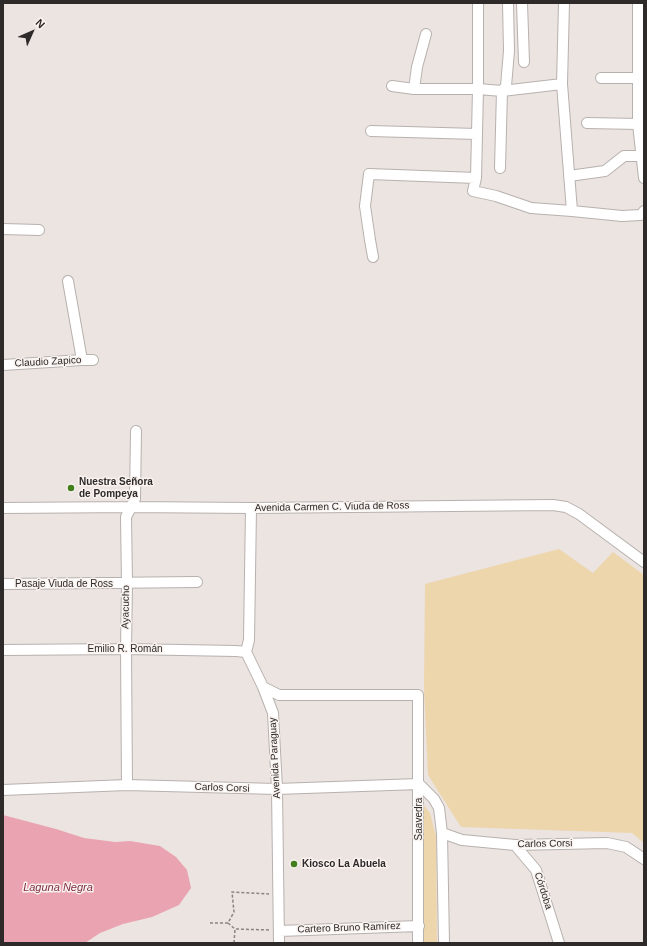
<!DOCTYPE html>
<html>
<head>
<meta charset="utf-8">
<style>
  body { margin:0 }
  #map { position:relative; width:647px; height:946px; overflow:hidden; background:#ece4e1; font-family:Helvetica,sans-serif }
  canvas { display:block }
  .frame { position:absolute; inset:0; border:4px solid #2d2a29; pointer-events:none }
  .north { position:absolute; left:12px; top:12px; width:40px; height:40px; -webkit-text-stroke:3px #f9f2ef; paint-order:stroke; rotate:45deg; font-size:11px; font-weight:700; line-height:16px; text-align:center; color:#2d2a29 }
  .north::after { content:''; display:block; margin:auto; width:14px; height:18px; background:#2d2a29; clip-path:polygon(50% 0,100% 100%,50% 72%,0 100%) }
</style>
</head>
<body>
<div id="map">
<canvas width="647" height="946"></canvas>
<div class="frame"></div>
<div class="north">N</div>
</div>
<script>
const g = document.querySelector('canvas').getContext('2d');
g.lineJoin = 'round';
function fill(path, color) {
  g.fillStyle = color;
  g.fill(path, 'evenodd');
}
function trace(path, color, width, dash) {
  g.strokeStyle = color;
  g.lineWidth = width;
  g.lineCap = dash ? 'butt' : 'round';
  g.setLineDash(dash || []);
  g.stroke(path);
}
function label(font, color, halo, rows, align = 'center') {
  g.font = font + ' Helvetica,sans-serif';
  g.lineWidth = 3;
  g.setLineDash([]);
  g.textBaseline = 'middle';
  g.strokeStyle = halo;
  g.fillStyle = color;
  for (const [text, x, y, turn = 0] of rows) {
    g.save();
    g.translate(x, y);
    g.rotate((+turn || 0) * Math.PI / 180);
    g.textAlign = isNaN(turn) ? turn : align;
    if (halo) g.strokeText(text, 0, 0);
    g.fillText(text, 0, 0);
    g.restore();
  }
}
const green = new Path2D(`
  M559,549L593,573L613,552L644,575V843L632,833L461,827L428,775L424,689L425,584Z
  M422,803L430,813L436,836L437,943H424Z`);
const water = new Path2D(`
  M3,815L56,829L84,838L115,842L130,841L160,846L176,857L187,870L191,888L179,905L152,917L123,924L100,933L85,943H3Z`);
const path = new Path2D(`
  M210,923H228L234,912L232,892L269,894
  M228,923L235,929
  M234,943L235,929L271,930`);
const minor = new Path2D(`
  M478,3V89L476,178L473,191L496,196L531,208L572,211L622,216L641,215L644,211
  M522,3L524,62
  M564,3L562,84L572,211
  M638,3V124L644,178
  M601,78H638
  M392,86L414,89H478L502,91L562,84
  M414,89L417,67L426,34
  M587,123L638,124
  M371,131L477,134
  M500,168L502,91L506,86L509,51L508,3
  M569,176L605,171L624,156H641
  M3,229L39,230
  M373,257L370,240L365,206L369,174L476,178
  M68,281L82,360
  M3,365L82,360H93
  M3,508L131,507L251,508L553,505L566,507L579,514L644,562
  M251,508L249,640L246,652L263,687L273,713L277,789L279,943
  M3,584L197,582
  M3,650L126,649L236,651L246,652
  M263,687L279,695H418V943
  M419,784L434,799L439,808L442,833L444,943
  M127,785L126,649L127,583L126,517L135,499L136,431
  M3,790L127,785L277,789L419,784
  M442,833L462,840L515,845L607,843L626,847L644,859
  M515,845L536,870L559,943
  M279,931L419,926`);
const markers = [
  [71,488,4,"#417f1d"],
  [294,864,4,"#417f1d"]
];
const streetNames = [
  ["Claudio Zapico",48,362,-3],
  ["Avenida Carmen C. Viuda de Ross",332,507,-1],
  ["Pasaje Viuda de Ross",64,584],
  ["Ayacucho",126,607,-89],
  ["Emilio R. Román",125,649],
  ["Avenida Paraguay",275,758,-93],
  ["Carlos Corsi",222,788,2],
  ["Saavedra",419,819,-90],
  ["Carlos Corsi",545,844,-1],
  ["Córdoba",543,891,72],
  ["Cartero Bruno Ramírez",349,928,-2]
];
const poiNames = [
  ["Nuestra Señora",79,482],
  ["de Pompeya",79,494],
  ["Kiosco La Abuela",302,864]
];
const waterNames = [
  ["Laguna Negra",58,888]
];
fill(green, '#edd5ac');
fill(water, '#eaa3b0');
trace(minor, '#b7b1ae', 12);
trace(path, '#898482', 1.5, [3, 2]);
trace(minor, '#fff', 10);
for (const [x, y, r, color] of markers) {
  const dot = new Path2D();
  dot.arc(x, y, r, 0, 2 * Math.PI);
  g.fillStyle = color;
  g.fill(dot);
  trace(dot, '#f9f2ef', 1.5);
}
label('10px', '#2d2a29', '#f9f2ef', streetNames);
label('bold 10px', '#2d2a29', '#f9f2ef', poiNames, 'left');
label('italic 11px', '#812e44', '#f9f2ef', waterNames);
</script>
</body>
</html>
